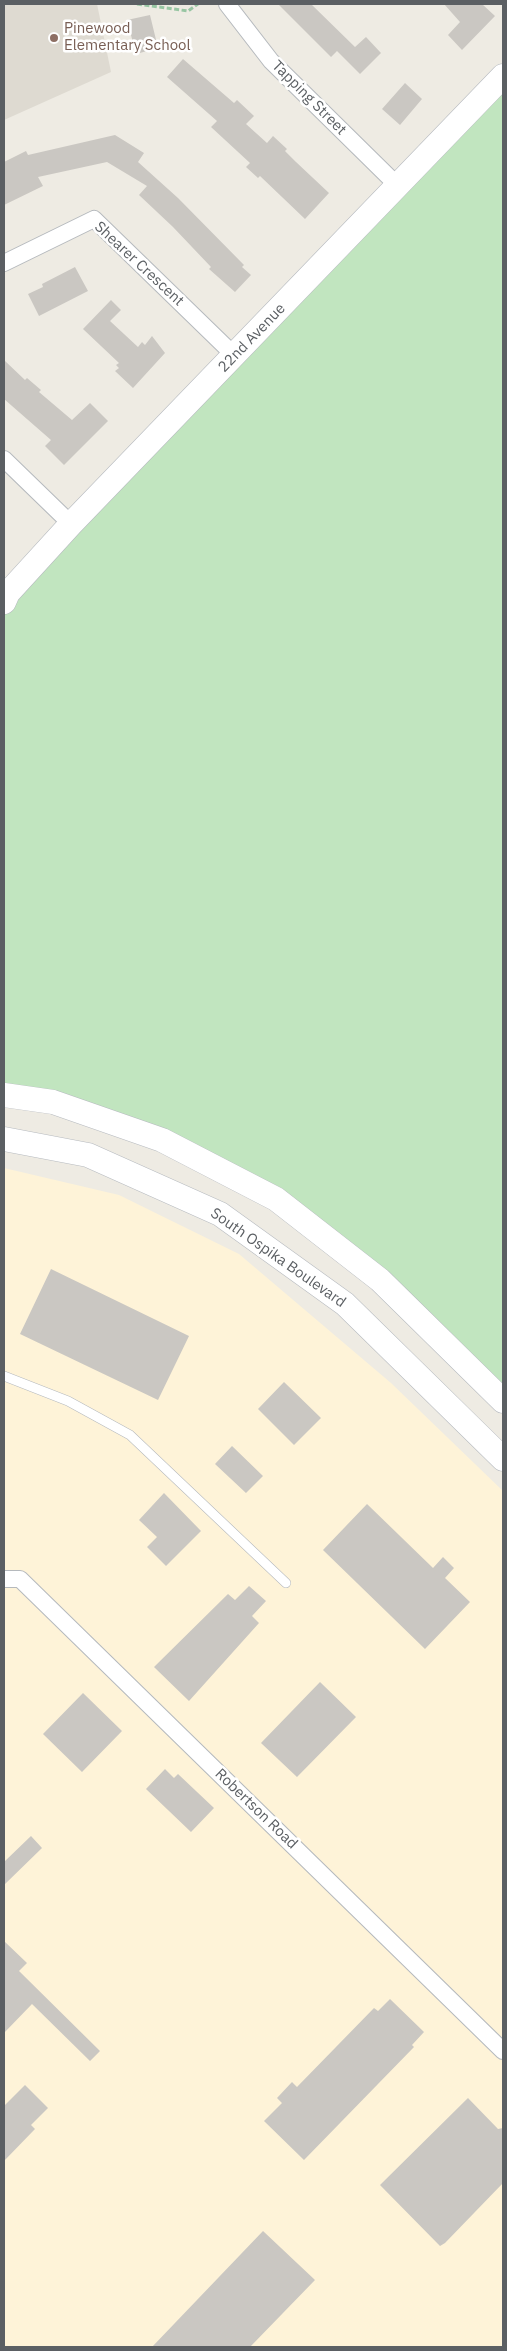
<!DOCTYPE html>
<html>
<head>
<meta charset="utf-8">
<style>
  body { margin:0 }
  #map { position:relative; width:507px; height:2351px; overflow:hidden; background:#eeebe3; font-family:"IBM Plex Sans",sans-serif }
  canvas { display:block }
  .frame { position:absolute; inset:0; border:5px solid #5b5f63; pointer-events:none }
</style>
</head>
<body>
<div id="map">
<canvas width="507" height="2351"></canvas>
<div class="frame"></div>
</div>
<script>
const g = document.querySelector('canvas').getContext('2d');
g.lineJoin = 'round';
function fill(path, color) {
  g.fillStyle = color;
  g.fill(path, 'evenodd');
}
function trace(path, color, width, dash) {
  g.strokeStyle = color;
  g.lineWidth = width;
  g.lineCap = dash ? 'butt' : 'round';
  g.setLineDash(dash || []);
  g.stroke(path);
}
function label(font, color, halo, rows, align = 'center') {
  g.font = font + ' "IBM Plex Sans",sans-serif';
  g.lineWidth = 5;
  g.setLineDash([]);
  g.textBaseline = 'middle';
  g.strokeStyle = halo;
  g.fillStyle = color;
  for (const [text, x, y, turn = 0] of rows) {
    g.save();
    g.translate(x, y);
    g.rotate((+turn || 0) * Math.PI / 180);
    g.textAlign = isNaN(turn) ? turn : align;
    if (halo) g.strokeText(text, 0, 0);
    g.fillText(text, 0, 0);
    g.restore();
  }
}
const commercial = new Path2D(`
  M4,1168L119,1195L239,1254L391,1383L503,1491V2347H4Z`);
const education = new Path2D(`
  M4,4H97L111,72L4,120Z`);
const green = new Path2D(`
  M503,77V1401L278,1208L165,1140L4,1096V606Z`);
const building = new Path2D(`
  M278,4H311L355,47L366,37L381,53L360,74L337,51L331,57Z
  M444,4H482L495,16L462,50L448,35L460,22Z
  M150,15L158,48L136,54L127,20Z
  M183,59L234,103L237,100L254,116L246,124L267,143L273,136L287,149L285,151L296,162L329,193L305,219L260,176L258,178L246,167L250,163L211,127L217,121L167,77Z
  M405,83L422,99L400,125L382,109Z
  M115,135L144,153L138,162L178,198L244,265L242,267L251,275L235,292L209,269L211,267L173,227L139,195L147,186L107,162L38,177L43,186L4,205V162L26,151L28,155Z
  M75,267L88,291L39,316L28,294L43,287L42,284Z
  M111,300L121,310L110,321L138,347L142,342L145,345L152,336L165,353L133,388L115,371L119,368L116,365L119,363L83,329Z
  M4,360L25,380L27,378L41,390L39,392L72,420L90,403L108,421L64,465L45,446L51,440L4,399Z
  M51,1269L189,1336L158,1400L20,1334Z
  M284,1382L321,1418L294,1445L258,1409Z
  M232,1446L263,1476L246,1493L215,1464Z
  M164,1493L201,1531L166,1566L147,1547L157,1537L139,1520Z
  M367,1504L433,1568L443,1557L454,1568L445,1578L470,1602L425,1649L323,1550Z
  M249,1586L266,1601L252,1616L259,1623L189,1701L154,1667L228,1594L235,1600Z
  M320,1682L356,1717L297,1777L261,1743Z
  M83,1693L122,1731L82,1772L43,1734Z
  M165,1769L174,1778L178,1774L214,1808L191,1832L146,1789Z
  M31,1836L42,1848L4,1885V1862Z
  M4,1941L27,1963L19,1971L100,2051L90,2061L32,2004L4,2033Z
  M390,1999L424,2032L412,2045L414,2047L304,2160L264,2121L282,2103L277,2098L292,2082L297,2087L374,2008L378,2011Z
  M25,2085L48,2108L31,2125L35,2129L4,2161V2106Z
  M468,2098L498,2129L503,2128V2183L445,2243L440,2246L380,2185Z
  M263,2231L315,2280L250,2347H152Z`);
const path = new Path2D(`
  M137,4L188,11L198,4`);
const lane = new Path2D(`
  M4,1376L68,1401L130,1435L286,1583`);
const street = new Path2D(`
  M227,4L271,61L398,186
  M4,263L94,219L235,356
  M4,459L71,524
  M4,1579H20L503,2051`);
const secondary = new Path2D(`
  M4,602L8,593L71,524L503,76
  M4,1095L53,1102L162,1140L276,1199L380,1280L503,1401
  M4,1139L88,1155L220,1214L345,1304L503,1459`);
const markers = [
  [54,38,5,"#8d6e63"]
];
const educationNames = [
  ["Pinewood",64,29],
  ["Elementary School",64,46]
];
const streetNames = [
  ["Tapping Street",309,98,45],
  ["Shearer Crescent",139,264,43],
  ["22nd Avenue",252,338,-46],
  ["South Ospika Boulevard",278,1258,35],
  ["Robertson Road",256,1809,44]
];
fill(commercial, '#fef3d8');
fill(education, '#dedad1');
fill(green, '#c1e5bf');
fill(building, '#cac7c2');
trace(lane, '#b5b9bd', 10);
trace(street, '#b5b9bd', 18);
trace(secondary, '#b6babf', 25);
trace(path, '#98c6a3', 3, [5, 2.5]);
trace(lane, '#fff', 9);
trace(street, '#fff', 16);
trace(secondary, '#fff', 24);
for (const [x, y, r, color] of markers) {
  const dot = new Path2D();
  dot.arc(x, y, r, 0, 2 * Math.PI);
  g.fillStyle = color;
  g.fill(dot);
  trace(dot, '#fff', 2);
}
label('15px', '#785e54', '#fff', educationNames, 'left');
label('15px', '#5b5f63', '#fff', streetNames);
</script>
</body>
</html>
